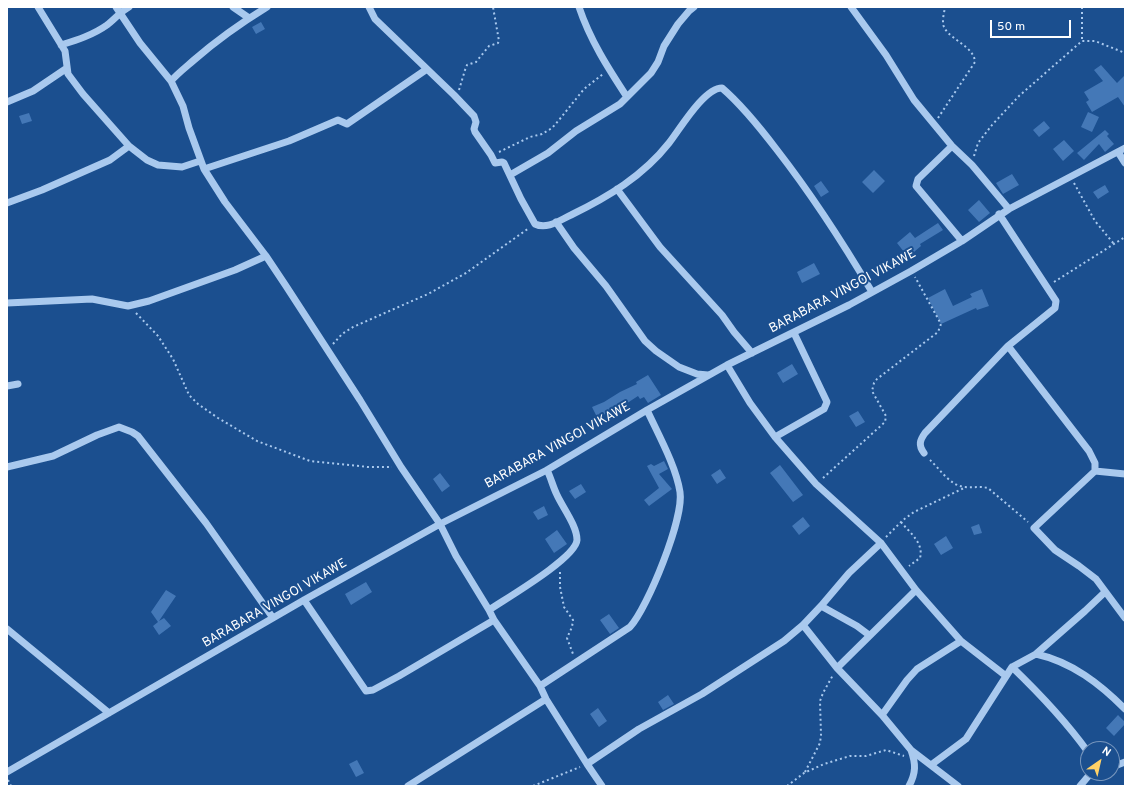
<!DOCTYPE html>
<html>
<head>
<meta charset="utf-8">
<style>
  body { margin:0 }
  #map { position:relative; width:1132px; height:793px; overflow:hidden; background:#1b4f8f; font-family:Overpass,sans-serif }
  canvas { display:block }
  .frame { position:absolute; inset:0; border:8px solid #fff; pointer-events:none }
  .north { position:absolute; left:1080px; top:741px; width:40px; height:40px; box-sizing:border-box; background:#1b4f8f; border:1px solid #7695bc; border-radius:50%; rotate:34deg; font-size:11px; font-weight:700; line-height:16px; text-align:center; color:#fff }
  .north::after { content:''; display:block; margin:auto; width:14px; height:18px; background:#ffd166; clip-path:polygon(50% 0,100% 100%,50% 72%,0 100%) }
  .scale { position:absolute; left:990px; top:20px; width:81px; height:18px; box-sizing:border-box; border:2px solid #fff; border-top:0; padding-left:5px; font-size:12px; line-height:14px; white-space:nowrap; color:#fff; -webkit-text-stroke:3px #1b4f8f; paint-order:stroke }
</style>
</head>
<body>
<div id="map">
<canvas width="1132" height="793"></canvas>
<div class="frame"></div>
<div class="north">N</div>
<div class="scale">50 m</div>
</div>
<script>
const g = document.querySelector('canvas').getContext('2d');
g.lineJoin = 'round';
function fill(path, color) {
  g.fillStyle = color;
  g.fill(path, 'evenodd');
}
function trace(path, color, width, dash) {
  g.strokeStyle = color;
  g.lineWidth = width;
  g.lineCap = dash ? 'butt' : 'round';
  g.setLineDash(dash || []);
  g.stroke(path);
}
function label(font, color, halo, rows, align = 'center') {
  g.font = font + ' Overpass,sans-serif';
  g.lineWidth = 4;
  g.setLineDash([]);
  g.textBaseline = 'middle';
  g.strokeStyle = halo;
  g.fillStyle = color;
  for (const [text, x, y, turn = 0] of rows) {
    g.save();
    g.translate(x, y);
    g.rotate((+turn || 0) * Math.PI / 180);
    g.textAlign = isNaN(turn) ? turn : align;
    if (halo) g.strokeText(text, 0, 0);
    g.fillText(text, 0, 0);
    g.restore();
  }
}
const building = new Path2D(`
  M261,22L265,29L256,34L252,27Z
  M1101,65L1117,83L1125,75V107L1118,97L1092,112L1086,102L1089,100L1084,92L1103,81L1094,70Z
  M1088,112L1099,117L1092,132L1081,127Z
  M29,113L32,121L22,124L19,116Z
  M1044,121L1050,128L1039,137L1033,130Z
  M1105,130L1109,134L1107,136L1114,144L1105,152L1099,144L1084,160L1077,153Z
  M1064,140L1074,151L1063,161L1053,149Z
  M874,170L885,181L873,193L862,182Z
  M1012,174L1019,185L1003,194L996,183Z
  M821,181L829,192L821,197L814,186Z
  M1105,185L1109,192L1098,199L1093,192Z
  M979,200L990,213L979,222L968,210Z
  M938,223L943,230L920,244L921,246L908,257L897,243L910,232L915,238Z
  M814,263L820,274L802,283L797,272Z
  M945,289L953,306L972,297L970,294L982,289L989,306L977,310L976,308L941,324L928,298Z
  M792,364L798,374L783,383L777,373Z
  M648,375L661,395L648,403L644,397L640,399L638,396L612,413L611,412L597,417L592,407L604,402L620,392L637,384L636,382Z
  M858,411L865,422L856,427L849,416Z
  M664,461L668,469L659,474L672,489L649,506L644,500L659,488L647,466L651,464L654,466Z
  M780,465L803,495L793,502L770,473Z
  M720,469L726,478L717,484L711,475Z
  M440,473L450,486L442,492L433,479Z
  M581,484L586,492L575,499L569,491Z
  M544,506L548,515L538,520L533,512Z
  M803,517L810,526L799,535L792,526Z
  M979,524L982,533L974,535L971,527Z
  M557,530L567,544L554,553L545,539Z
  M946,536L953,548L941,555L934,544Z
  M366,582L372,592L351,605L345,594Z
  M166,590L176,596L159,621L164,618L171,626L159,635L153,626L158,622L151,612Z
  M609,614L619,628L610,634L600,620Z
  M668,695L674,704L663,710L658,702Z
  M598,708L607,721L599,727L590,714Z
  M1118,715L1125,722V724L1114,736L1106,728Z
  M357,760L364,773L356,777L349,764Z`);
const path = new Path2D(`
  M1082,7V41
  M459,90L465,70L467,65L476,62L489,46L498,43L499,41L493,7
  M938,118L975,62C974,47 953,41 945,29C941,23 944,14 945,7
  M499,152L530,137L542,134L552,128L559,120L584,89L603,74
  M974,156L978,143L992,125L1019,96L1082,41H1095L1125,53
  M1074,183L1095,221L1114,244
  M1054,282L1125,237
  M136,313L158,336L173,359L189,395L198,404L218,418L257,441L310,461L368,467H392
  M333,344L342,334L353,327L428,294L466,273L529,228
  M930,460C940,469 950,486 965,487C973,488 980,486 988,488L1028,522
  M823,478L885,422L886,416L872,391L874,383L877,379L938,332L941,324L915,277
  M901,522C910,533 924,543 920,558L909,566
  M886,537L903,520L914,512L964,488
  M560,572V587L564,607L573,620L572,627L567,638L573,654
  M805,772L820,743L821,735L820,701L823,693L833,675
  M8,780L11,786
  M533,786L580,767
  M787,786L804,773L824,764L850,756H866L886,750L904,756`);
const minor = new Path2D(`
  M38,7L65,51L68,74L83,94L129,146L147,160L158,165L182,167L200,161
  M116,7L140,43L171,81L183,106L189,128L204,169L225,202L266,256L286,286L360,400L401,467L440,524L456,556L489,610L494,620L540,686L546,699L587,764L602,786
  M233,7L249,18
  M369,7L375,19L454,95L474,116L476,122L474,129L475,132L491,155L495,163L502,162L504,163L521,199L535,224C547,230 560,220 571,215C608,197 643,176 669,143C680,129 704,88 722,88C743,106 761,129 777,150C812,195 843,243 872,292
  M579,7C590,40 608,68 627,97
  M851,7L886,55L914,100L952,146L972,165L1009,209
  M61,45C77,40 93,35 107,25C115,19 120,12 129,7
  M171,81C178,73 186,67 194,60C217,40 241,23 267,7
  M7,102L33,91L67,68
  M952,146L918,179L916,186L962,241
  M1118,152L1125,163
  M204,169L289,141L338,120L347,124L427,69
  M510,175L548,153L576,131L620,104L651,73L658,62L664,46L678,24L689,11L694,7
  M617,189L660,247L722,315L734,332L752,353
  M7,203L42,190L110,160L129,146
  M556,222L574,248L606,286L645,341L656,351L679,367L697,374L708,375
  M7,303L92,299L128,306L149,301L235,270L266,256
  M1008,346L1089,451L1095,463V471L1034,528L1055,550L1079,566L1096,579L1125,618
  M727,365L750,403L775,437L816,484L881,543L916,590L961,641L1006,676
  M7,386L18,384
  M775,437L824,409L827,402L794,333
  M924,453C918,445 920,440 925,433L1008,346L1055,308L1056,301L999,214
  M7,467L53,456L97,435L119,427L132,432L138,436L206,523L273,618
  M1095,471L1125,474
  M304,600L366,691L373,690L399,676L494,620
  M821,606L857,626L869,635
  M489,610C505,599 576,558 577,540C577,526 563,508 557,495C553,487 551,478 547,470
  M803,625L837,668L882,715L911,750L958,786
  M7,629L109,713
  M1036,654C1072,662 1100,684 1125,709
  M1012,667C1040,694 1065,720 1088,752
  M837,668L916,590
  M540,686L630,627C648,607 684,518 680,492C676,466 658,434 647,410
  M882,715L907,680L917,669L961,641
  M587,764L639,729L702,694L784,641L803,625L821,606L849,573L881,543
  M931,765L966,739L1012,667L1036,654L1085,611L1105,592
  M1112,767L1125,762
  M7,772L304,600L440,524L547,470L647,410L727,365L849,305L911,271L962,241L1009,209L1125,148
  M408,786L546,699
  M909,786C916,773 916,764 911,750
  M1080,786L1091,773`);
const streetNames = [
  ["BARABARA VINGOI VIKAWE",843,292,-28],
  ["BARABARA VINGOI VIKAWE",558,446,-29],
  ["BARABARA VINGOI VIKAWE",275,604,-30]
];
fill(building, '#4478b7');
trace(path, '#a9c9ee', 2, [2, 3]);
trace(minor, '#a9c9ee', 7);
label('13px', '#fff', '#1b4f8f', streetNames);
</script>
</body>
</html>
